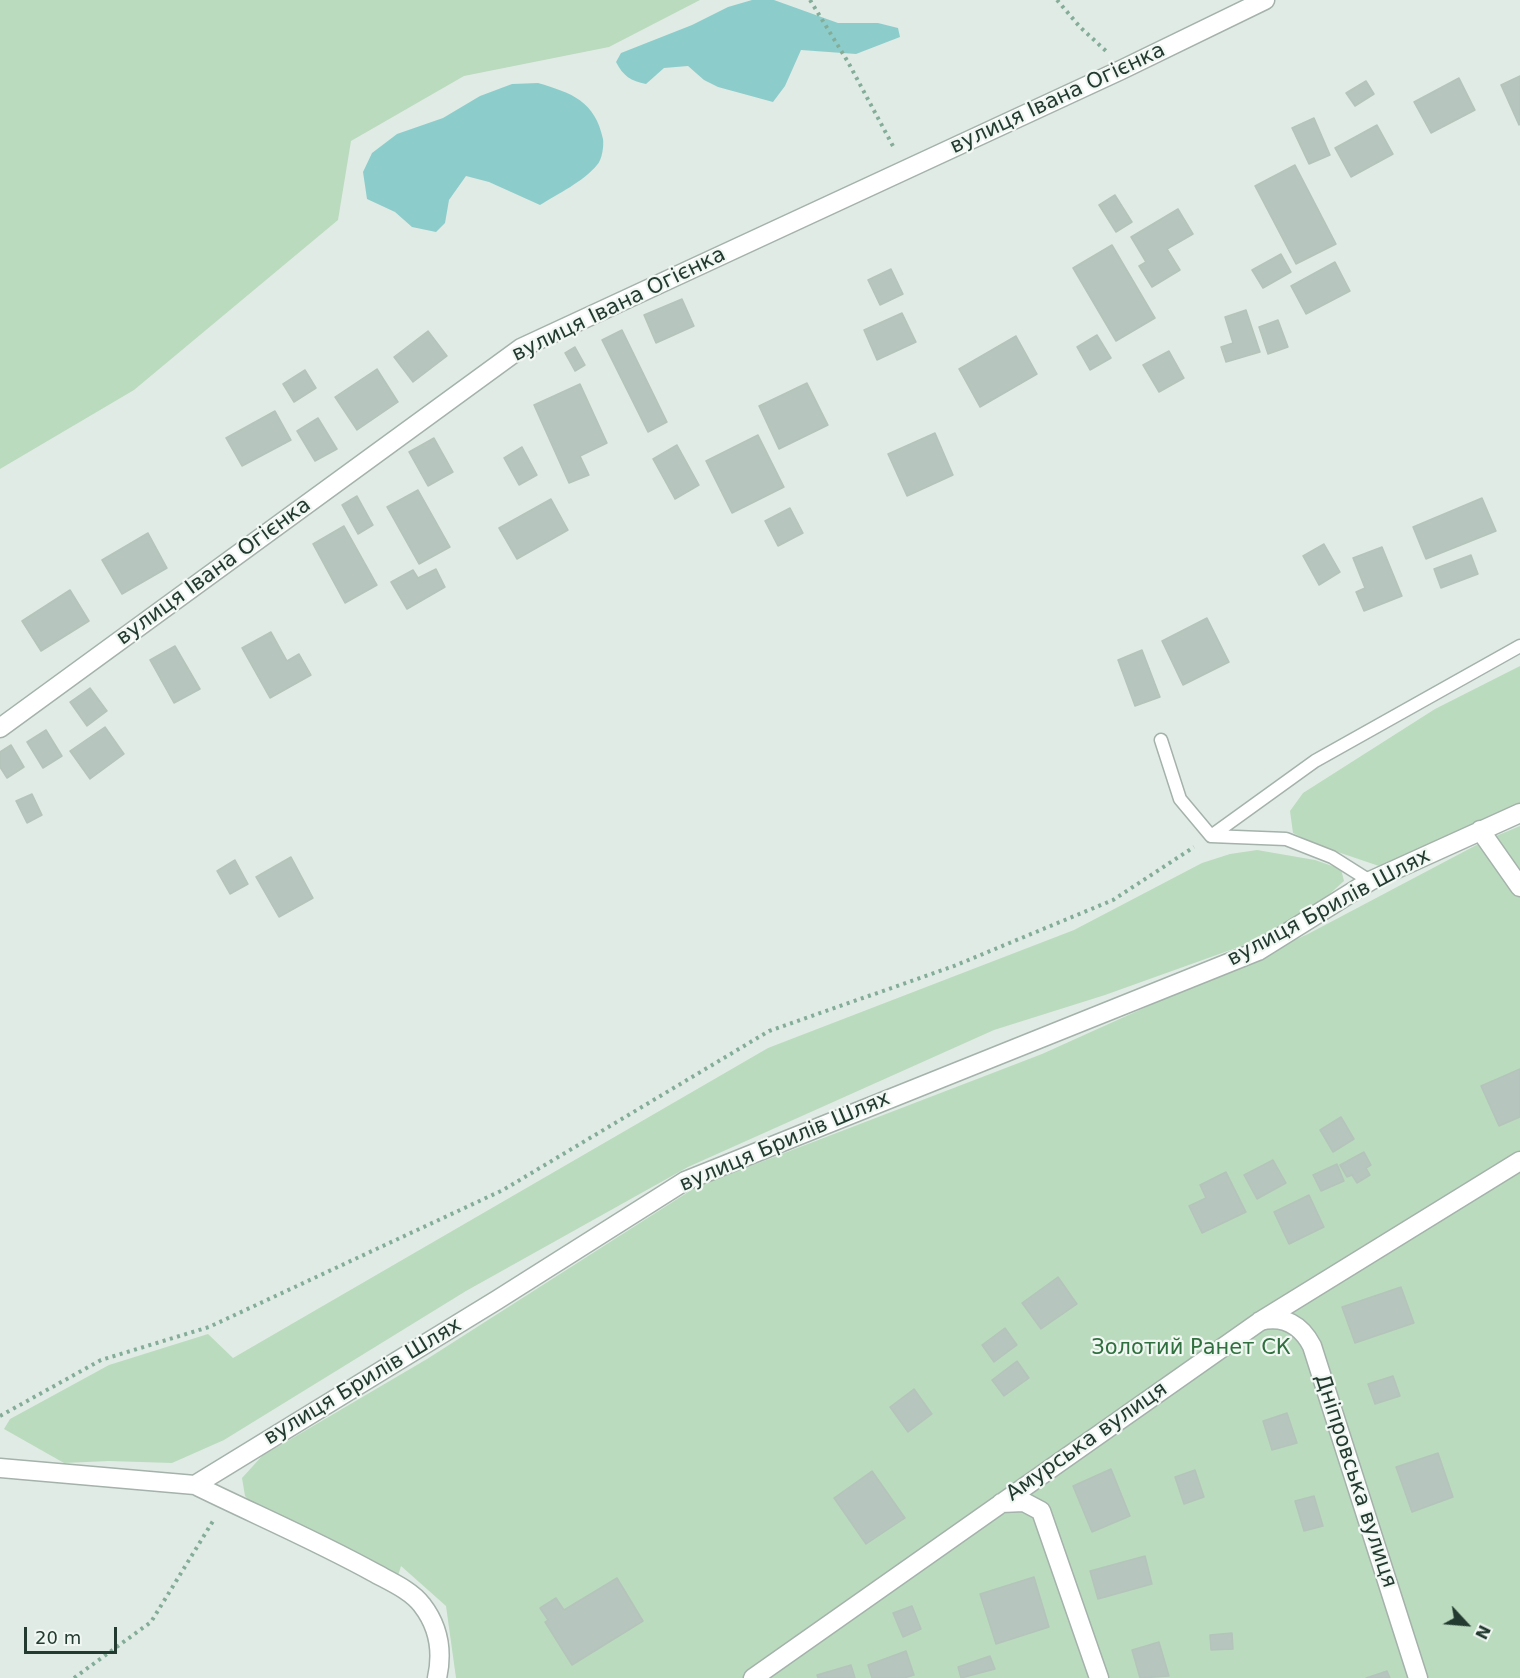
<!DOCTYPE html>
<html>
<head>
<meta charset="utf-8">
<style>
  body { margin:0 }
  #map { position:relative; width:1520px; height:1678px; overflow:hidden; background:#e1ebe5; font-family:"DejaVu Sans",sans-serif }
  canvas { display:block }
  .north { position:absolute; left:1436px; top:1594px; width:60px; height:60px; -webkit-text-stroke:4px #f1f7f3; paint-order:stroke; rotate:116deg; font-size:16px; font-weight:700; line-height:24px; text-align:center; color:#223a30 }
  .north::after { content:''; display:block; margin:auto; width:21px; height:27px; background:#223a30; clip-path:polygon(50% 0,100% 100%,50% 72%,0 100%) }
  .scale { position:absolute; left:24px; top:1627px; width:93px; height:27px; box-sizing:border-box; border:3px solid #223a30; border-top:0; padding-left:8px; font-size:18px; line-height:21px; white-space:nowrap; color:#223a30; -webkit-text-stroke:4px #f1f7f3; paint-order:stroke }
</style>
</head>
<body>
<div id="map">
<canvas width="1520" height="1678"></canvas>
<div class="north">N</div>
<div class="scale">20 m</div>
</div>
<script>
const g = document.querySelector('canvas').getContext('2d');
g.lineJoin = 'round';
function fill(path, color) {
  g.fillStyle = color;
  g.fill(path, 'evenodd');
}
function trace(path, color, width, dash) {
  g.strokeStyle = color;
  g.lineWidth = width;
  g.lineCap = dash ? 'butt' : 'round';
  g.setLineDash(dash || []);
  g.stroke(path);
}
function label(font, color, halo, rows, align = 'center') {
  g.font = font + ' "DejaVu Sans",sans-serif';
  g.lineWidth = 4.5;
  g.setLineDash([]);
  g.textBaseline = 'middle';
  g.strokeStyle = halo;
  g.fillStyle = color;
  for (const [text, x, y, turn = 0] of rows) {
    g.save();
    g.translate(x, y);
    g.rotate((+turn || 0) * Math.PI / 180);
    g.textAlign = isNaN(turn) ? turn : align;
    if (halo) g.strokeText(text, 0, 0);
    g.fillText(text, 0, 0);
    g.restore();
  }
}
const green = new Path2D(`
  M0,0H700L609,47L464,76L351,141L338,220L134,390L0,469Z
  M1520,666V804L1379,866L1317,845L1293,833L1290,811L1303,793L1435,709Z
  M1520,826V1678H456L446,1606L401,1566L397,1579L322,1535L257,1509L245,1496L242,1478L262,1456L427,1359L696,1187L1042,1054L1308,934L1484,841Z
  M1257,850L1315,860L1341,869L1344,881L1324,899L1264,938L1105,995L994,1030L688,1167L466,1291L224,1440L172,1463L109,1461L64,1463L4,1429L10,1419L109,1365L208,1334L233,1358L768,1048L1074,930L1202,863L1230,854Z`);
const water = new Path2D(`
  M752,0H774L838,23H878L898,28L900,37L856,54L801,50L785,86L773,102L718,87L704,80L688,66L664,68L646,84C631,81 623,76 616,62L621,53L692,25L728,7Z
  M538,83C572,93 595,101 603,139C604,146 602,160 597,165C584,181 558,194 540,205L489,182L466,176L449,200L445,223L436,232L412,227L395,212L367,199L363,172L372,153L397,134L443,118L480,96L512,84Z`);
const building = new Path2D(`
  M1520,76V124L1519,125L1501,85Z
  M1459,78L1475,110L1431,133L1414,102Z
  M1366,81L1374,94L1355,106L1346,93Z
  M1314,118L1330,155L1309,164L1292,128Z
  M1377,125L1393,154L1351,177L1335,148Z
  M1295,165L1336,244L1296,264L1255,186Z
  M1115,195L1132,222L1116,232L1099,205Z
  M1178,209L1193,234L1167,249L1180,270L1152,287L1139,266L1146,262L1131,237Z
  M1112,245L1155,318L1116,341L1073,268Z
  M1281,254L1291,272L1263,288L1252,270Z
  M1335,262L1350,291L1306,314L1291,286Z
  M891,269L903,294L880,305L868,280Z
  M682,299L694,326L656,343L644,315Z
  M1246,310L1260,352L1226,362L1221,347L1233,343L1225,317Z
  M902,313L916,342L877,360L864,330Z
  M1278,320L1288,347L1268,354L1259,327Z
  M622,330L667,422L648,432L602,340Z
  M428,331L447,356L413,382L394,357Z
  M1097,335L1111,358L1090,370L1077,347Z
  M1016,336L1037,374L980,407L959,369Z
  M575,347L585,365L575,371L565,353Z
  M1169,351L1184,378L1159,392L1143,365Z
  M377,369L398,402L357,430L335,397Z
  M305,370L316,388L294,402L283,384Z
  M807,383L828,425L779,449L759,406Z
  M580,384L607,443L580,456L589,475L569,483L534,405Z
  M275,411L291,440L242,466L226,438Z
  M318,418L337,449L315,461L297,431Z
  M935,433L953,475L907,496L888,454Z
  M758,435L784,487L732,513L706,461Z
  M434,438L453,472L428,486L409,452Z
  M677,445L699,485L675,499L653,459Z
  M522,447L537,475L519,485L504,458Z
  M418,490L450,547L419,564L387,507Z
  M357,496L373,525L358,534L342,505Z
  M1482,498L1496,531L1426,559L1413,527Z
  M551,499L568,530L517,559L499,528Z
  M790,508L803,533L778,546L765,521Z
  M344,526L377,585L345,603L313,544Z
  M148,533L167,568L122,594L102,560Z
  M1324,544L1340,572L1319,585L1303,556Z
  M1382,547L1402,596L1364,611L1356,592L1365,588L1353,558Z
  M1471,555L1478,574L1441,588L1434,569Z
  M436,569L445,587L407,609L391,582L413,570L418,578Z
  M70,590L89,621L41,651L22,621Z
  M1207,618L1229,662L1183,685L1162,641Z
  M271,632L287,661L299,654L311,675L270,698L242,648Z
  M175,646L200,689L174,703L150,660Z
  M1142,650L1160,697L1135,706L1118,660Z
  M90,688L107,711L87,726L70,702Z
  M105,727L124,754L90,779L70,751Z
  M46,730L62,756L43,768L27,742Z
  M11,745L24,767L7,778L0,767V752Z
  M32,794L42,815L27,823L16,801Z
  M291,857L313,898L279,917L256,877Z
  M235,860L248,884L230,894L217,871Z
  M1520,1069V1117L1499,1126L1481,1086Z
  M1341,1117L1354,1139L1333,1152L1320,1130Z
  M1364,1152L1371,1165L1366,1168L1370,1175L1357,1183L1352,1175L1347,1177L1340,1165Z
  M1273,1160L1286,1183L1257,1199L1244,1175Z
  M1337,1164L1344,1181L1321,1191L1313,1175Z
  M1226,1172L1246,1212L1202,1233L1189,1206L1206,1198L1200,1185Z
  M1309,1195L1324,1227L1289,1244L1274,1212Z
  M1058,1277L1077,1304L1041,1329L1022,1303Z
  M1401,1287L1414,1323L1355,1343L1342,1307Z
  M1005,1328L1017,1345L994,1362L982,1345Z
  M1017,1361L1029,1378L1004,1396L992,1380Z
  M1393,1376L1400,1396L1375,1404L1368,1384Z
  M914,1389L932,1414L908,1432L890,1407Z
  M1287,1413L1297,1443L1272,1450L1263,1421Z
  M1438,1453L1453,1497L1412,1512L1396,1467Z
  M1111,1469L1130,1516L1092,1532L1073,1486Z
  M1195,1470L1204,1497L1184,1504L1175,1477Z
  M872,1471L905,1518L866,1544L834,1498Z
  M1314,1496L1323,1526L1304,1531L1295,1501Z
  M1145,1556L1152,1584L1098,1599L1090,1571Z
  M1034,1577L1049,1627L996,1644L980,1594Z
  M617,1578L643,1621L572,1665L545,1622L548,1620L540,1608L556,1598L564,1610Z
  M912,1606L921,1629L903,1637L893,1613Z
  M1232,1633L1233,1649L1211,1650L1210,1635Z
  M1159,1642L1169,1676L1140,1678L1132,1650Z
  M906,1651L914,1675L904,1678H872L868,1665Z
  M990,1656L995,1669L961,1678L958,1667Z
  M851,1665L855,1678H818L817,1675Z
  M1387,1671L1390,1678H1366Z`);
const path = new Path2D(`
  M810,0L848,62L894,148
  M1057,0L1080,27L1106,51
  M0,1416L101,1360L209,1327L503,1190L769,1031L954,966L1113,900L1194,847
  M74,1678L151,1622L213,1521`);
const lane = new Path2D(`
  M1161,740L1180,799L1211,836L1286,839L1332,857L1370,881
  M1211,836L1315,761L1520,646`);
const street = new Path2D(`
  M0,728L521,348L1121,70L1265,0
  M1480,830L1520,887
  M1260,1321C1284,1315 1301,1325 1312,1346L1418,1678
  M0,1468L195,1485L497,1300L685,1181L1258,951L1370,881L1520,813
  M195,1485C254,1514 315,1540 373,1572C389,1581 411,1590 422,1605C439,1627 443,1651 437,1678
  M1001,1503L1024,1502L1041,1511L1099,1678
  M753,1678L1259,1322L1520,1161`);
const streetNames = [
  ["вулиця Івана Огієнка",1058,99,-25],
  ["вулиця Івана Огієнка",619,305,-26],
  ["вулиця Івана Огієнка",214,572,-36],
  ["вулиця Брилів Шлях",1329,908,-28],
  ["вулиця Брилів Шлях",785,1142,-23],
  ["вулиця Брилів Шлях",363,1382,-31],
  ["Амурська вулиця",1087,1442,-35],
  ["Дніпровська вулиця",1355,1481,72]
];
const parkNames = [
  ["Золотий Ранет СК",1191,1349]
];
fill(green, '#bbdbbe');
fill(water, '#8ccdcc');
fill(building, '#b6c5bd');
trace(building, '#b4c4bb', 1.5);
trace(lane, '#a4b2ab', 15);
trace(street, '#a4b2ab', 21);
trace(path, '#83ad99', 4, [3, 4.5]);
trace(lane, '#fff', 12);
trace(street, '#fff', 18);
label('21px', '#223a30', '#f1f7f3', streetNames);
label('21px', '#2f6f3d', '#f1f7f3', parkNames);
</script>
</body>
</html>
